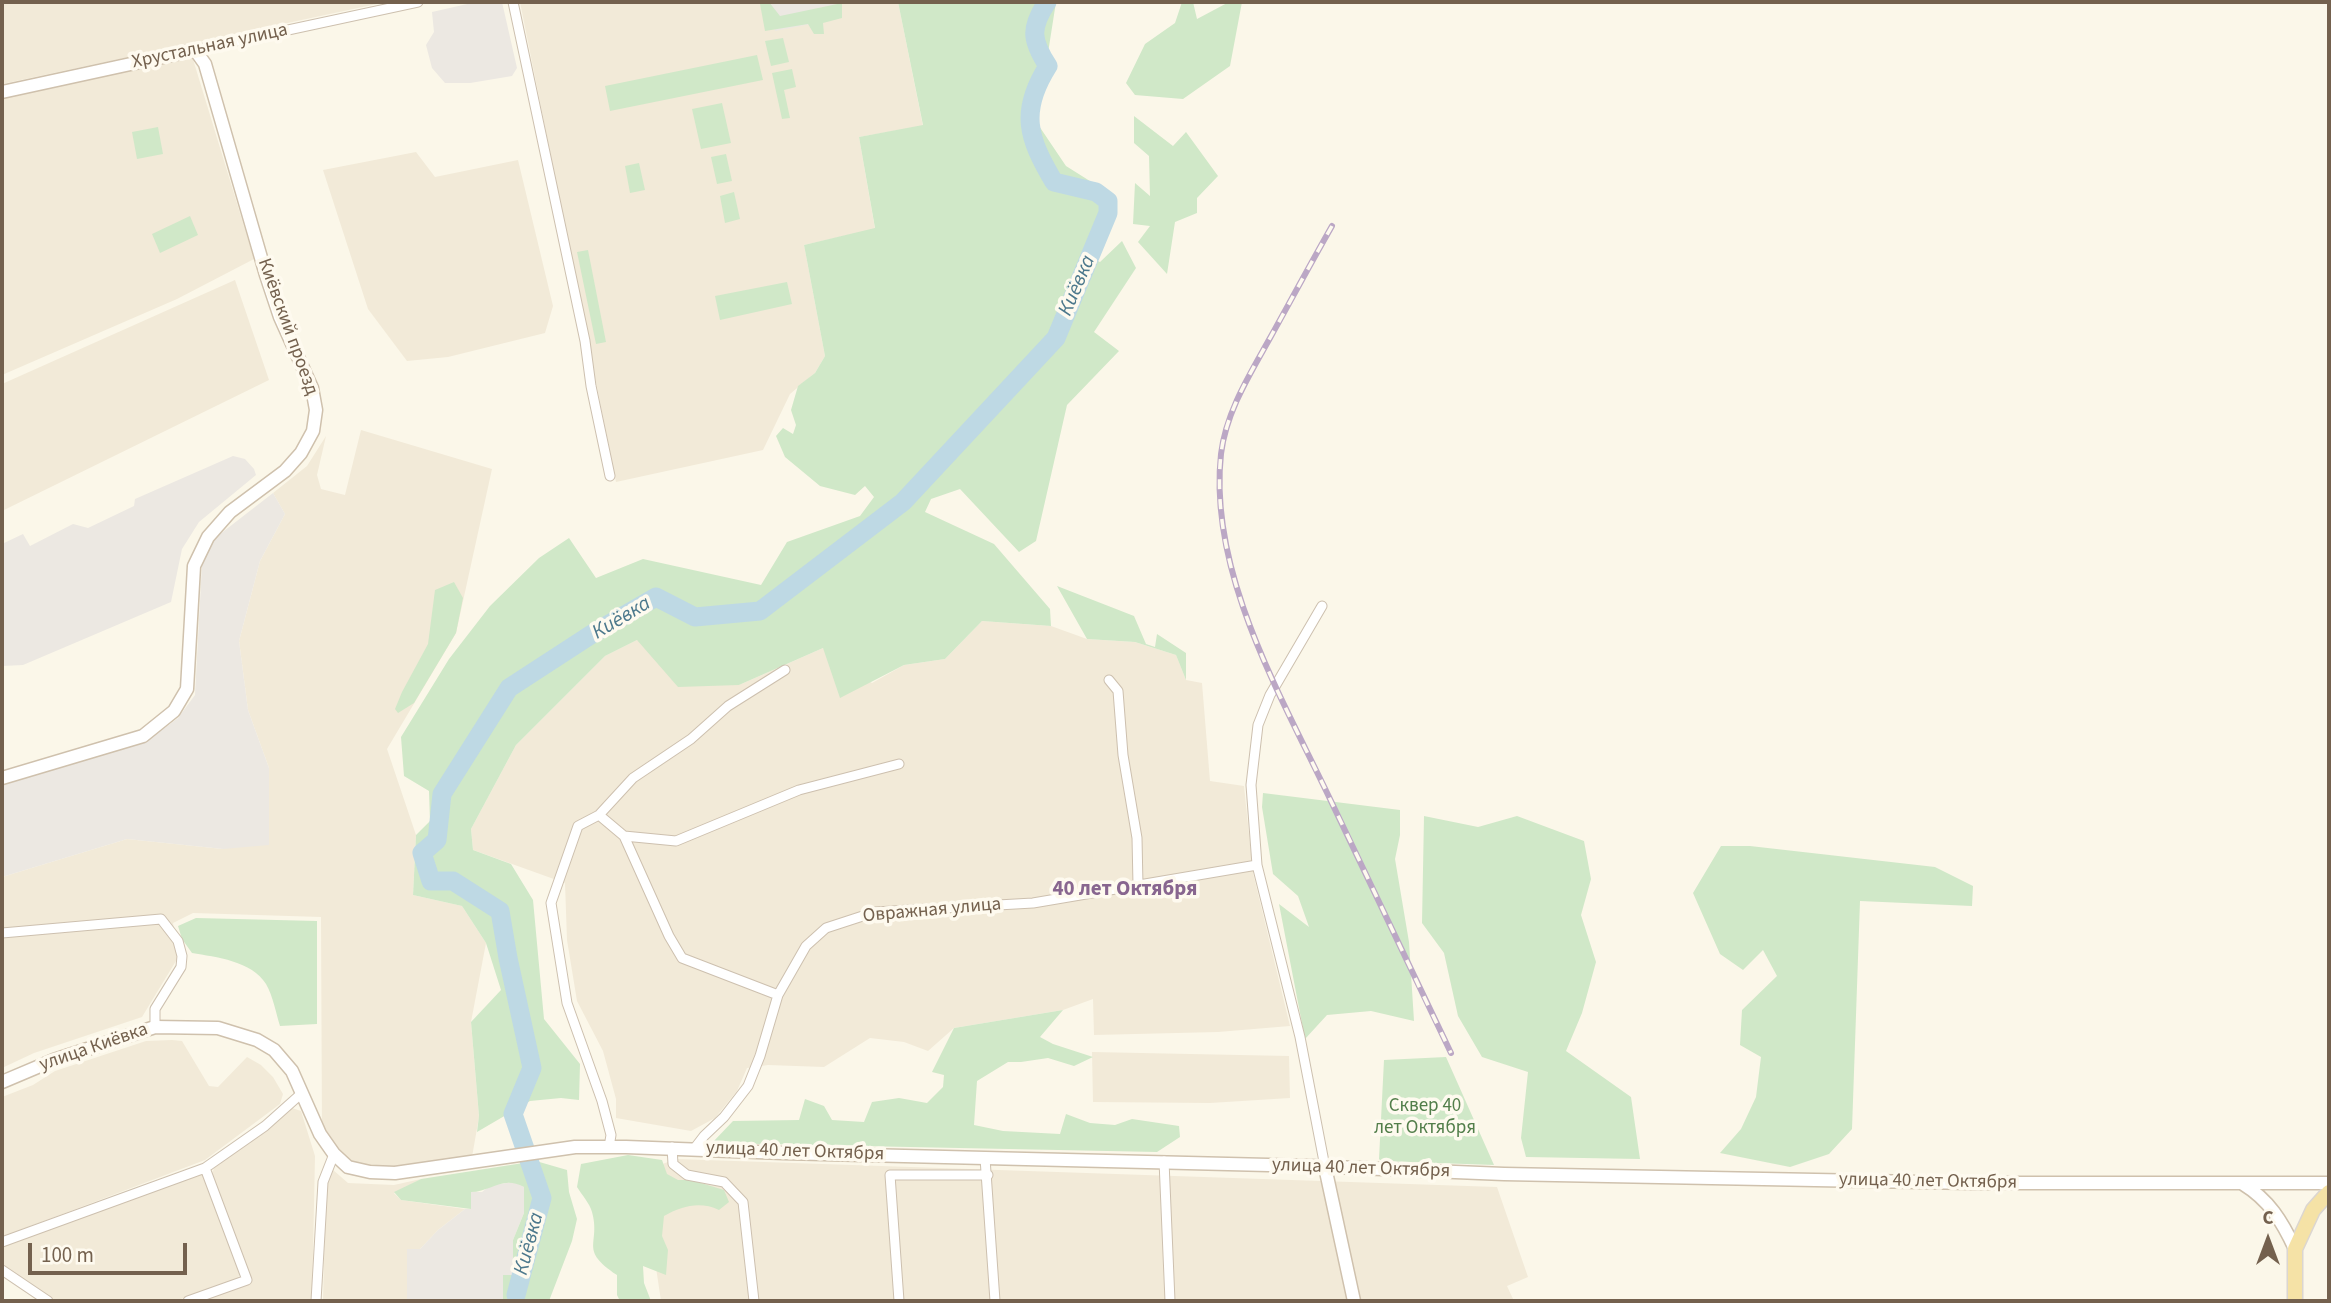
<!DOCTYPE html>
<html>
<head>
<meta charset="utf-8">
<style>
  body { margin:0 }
  #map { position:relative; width:2331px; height:1303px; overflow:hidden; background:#fbf7e9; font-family:"Source Sans 3",sans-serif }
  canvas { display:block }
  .frame { position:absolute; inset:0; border:4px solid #74614e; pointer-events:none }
  .north { position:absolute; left:2233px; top:1205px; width:70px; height:70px; -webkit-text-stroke:5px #fefaef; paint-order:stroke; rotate:0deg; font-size:19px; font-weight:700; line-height:28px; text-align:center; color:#74614e }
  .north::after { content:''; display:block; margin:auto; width:24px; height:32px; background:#74614e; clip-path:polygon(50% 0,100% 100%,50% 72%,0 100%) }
  .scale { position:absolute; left:28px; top:1243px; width:159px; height:32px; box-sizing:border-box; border:4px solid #74614e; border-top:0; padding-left:9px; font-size:21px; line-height:24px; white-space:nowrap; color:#74614e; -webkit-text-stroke:5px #fefaef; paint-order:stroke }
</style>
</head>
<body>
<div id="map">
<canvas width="2331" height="1303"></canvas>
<div class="frame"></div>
<div class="north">С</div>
<div class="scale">100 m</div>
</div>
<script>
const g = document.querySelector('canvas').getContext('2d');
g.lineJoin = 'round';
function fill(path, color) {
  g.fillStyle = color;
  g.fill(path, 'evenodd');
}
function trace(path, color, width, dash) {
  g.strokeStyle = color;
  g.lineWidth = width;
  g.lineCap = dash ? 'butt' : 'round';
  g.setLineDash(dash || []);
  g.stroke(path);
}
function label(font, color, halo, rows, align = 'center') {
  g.font = font + ' "Source Sans 3",sans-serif';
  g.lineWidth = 7;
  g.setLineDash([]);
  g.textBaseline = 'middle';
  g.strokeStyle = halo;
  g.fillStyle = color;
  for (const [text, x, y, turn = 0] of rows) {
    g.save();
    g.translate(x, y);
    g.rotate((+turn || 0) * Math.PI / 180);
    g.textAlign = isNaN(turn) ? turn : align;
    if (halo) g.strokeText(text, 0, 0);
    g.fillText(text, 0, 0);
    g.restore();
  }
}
const residential = new Path2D(`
  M2,2H386L2,84Z
  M520,2H898L923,126L859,137L875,229L804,245L825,356L815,373L790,394L763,450L616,482Z
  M192,56L254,259L177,299L2,375V99Z
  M416,152L435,177L518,160L553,306L545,333L448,357L407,361L368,309L323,170Z
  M235,280L269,380L2,511V384Z
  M361,430L492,469L456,633L387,749L416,835L413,895L462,906L486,943L471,1022L479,1117L472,1157L418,1167L369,1169L348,1164L322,1132L321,917L193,913L173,923L179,956L142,1017L34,1053L2,1068V877L127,839L223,849L269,768L248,710L239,641L260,561L285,514L273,493L307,466L326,436L317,475L321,489L345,495Z
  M982,621L1051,626L1087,639L1135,642L1176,655L1186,680L1202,683L1210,781L1244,786L1253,873L1290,1026L1218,1032L1094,1035L1093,999L1063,1010L954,1028L928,1051L904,1042L870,1038L824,1067L768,1065L747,1068L737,1091L715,1118L691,1131L616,1118V1099L603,1051L577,1001L567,940L565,883L473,850L471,829L516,745L605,656L637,640L739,685L823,648L872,683L904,665L945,659Z
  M172,1040L182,1041L209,1086L218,1087L247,1057L261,1065L273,1077L283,1094L280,1104L205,1160L2,1237V1097L33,1085L55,1071L146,1041Z
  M1092,1052L1289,1056L1290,1098L1210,1103L1093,1102Z
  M292,1108L301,1111L315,1156L312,1301H198L251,1281L212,1174L214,1168L269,1128Z
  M676,1159L1497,1187L1528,1277L1507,1286L1514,1301H661L644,1187L649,1169Z
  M332,1169L348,1183L394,1185L421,1179L394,1193L401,1200L465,1209L438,1230L420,1249H407V1301H323L326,1178Z
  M199,1173H205L240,1272L238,1279L175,1301H56L2,1265V1246Z`);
const industrial = new Path2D(`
  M476,2H502L517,68L512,76L470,83H445L432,68L426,45L434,32L432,12Z
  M769,2H842V3L814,9L816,23L775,31Z
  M233,456L245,459L254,469L256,475L199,522L182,549L171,602L23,665L2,666V544L23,534L30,546L73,524L88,528L134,506L135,499Z
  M273,493L285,514L260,561L239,641L248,710L269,768V845L223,849L127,839L2,877V785L146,742L178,718L195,695L202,564L215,538Z
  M515,1182L524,1187V1213L513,1240V1275L523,1301H407V1249H420L438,1230L465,1209H471V1192H482L491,1185Z`);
const green = new Path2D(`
  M769,2L780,16L842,3V18L823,23L824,34H814L808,24L765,31L760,4Z
  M898,2H1056L1037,123L1066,166L1109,193L1090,257L1100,262L1122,241L1136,268L1094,332L1119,351L1067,405L1036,541L1019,552L960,489L931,499L925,512L994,544L1050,609L1051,626L982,621L945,659L904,665L840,698L823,648L739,685L678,687L637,640L605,656L516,745L471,829L473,850L511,864L533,900L544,1019L580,1064L579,1100L561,1098L530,1101L477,1132L479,1116L471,1022L501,990L486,943L462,906L413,895L416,835L430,821L429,791L404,776L401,737L449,659L490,606L539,558L569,538L596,578L643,559L761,585L787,542L860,516L874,497L865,486L855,495L820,486L785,457L776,436L783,428L793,434L796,425L791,410L798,386L815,373L825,356L804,245L875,228L859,137L923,125Z
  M1182,2H1193L1197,19L1229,2H1242L1230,66L1183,99L1135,95L1126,83L1145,44L1175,23Z
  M783,38L789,62L771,66L765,41Z
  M757,55L763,80L610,111L605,86Z
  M792,69L796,87L784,90L790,118L782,119L772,73Z
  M722,103L731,143L701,149L692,109Z
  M1134,116L1173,146L1186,132L1218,176L1197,198V213L1175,222L1167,274L1138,242L1150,226L1133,224L1135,183L1150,196L1149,156L1134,143Z
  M158,127L163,154L137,159L132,132Z
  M726,154L732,181L717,184L711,157Z
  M639,163L645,190L630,193L625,166Z
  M734,192L740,219L725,223L720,196Z
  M190,216L198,235L160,253L152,234Z
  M588,250L606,342L596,344L577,252Z
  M787,282L792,304L720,320L715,296Z
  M454,582L463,598L456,633L414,703L398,713L395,709L402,692L428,644L435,590Z
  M1057,586L1134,616L1146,644L1155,647L1157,634L1186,653V680L1176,655L1135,642L1087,639Z
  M1263,793L1400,810V835L1395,859L1409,942L1414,1021L1371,1011L1327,1015L1305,1039L1279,904L1309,927L1298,896L1273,874L1262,807Z
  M1424,816L1478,827L1517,816L1584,841L1591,879L1581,915L1596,962L1582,1013L1566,1051L1631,1097L1640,1159L1526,1157L1521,1138L1528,1072L1482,1057L1458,1016L1444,953L1422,923Z
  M1721,846H1750L1935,867L1973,886L1972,906L1860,901L1852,1129L1829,1154L1790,1167L1720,1153L1741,1129L1756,1097L1761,1057L1740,1045L1742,1010L1777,976L1763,950L1743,970L1720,954L1693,893Z
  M196,918L317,921V1024L280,1026C276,1013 273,996 266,984C252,961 216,957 192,953L182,939L178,926Z
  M1063,1010L1040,1037L1053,1044L1093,1057L1074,1066L1048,1058L1021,1062H1008L977,1081L974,1125L1003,1131L1060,1134L1066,1114L1090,1123L1115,1125L1132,1119L1179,1126L1180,1137L1157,1152L712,1143L733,1121L799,1120L805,1099L824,1106L832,1120L864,1122L872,1102L899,1098L927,1103L943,1087L944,1075L932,1072L954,1028Z
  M1446,1057L1494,1165L1381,1161L1379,1159L1384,1060Z
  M628,1155L662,1160L667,1174L678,1180H691L724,1190L729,1202L719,1210C700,1201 682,1206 664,1216L662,1236L668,1250L666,1275L643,1266L644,1283L651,1301H620L617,1295V1275C578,1249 601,1245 592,1212C590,1204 582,1195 577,1187L581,1164Z
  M536,1161L567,1170L569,1192L577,1219L572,1241L549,1301H504L503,1299V1275H513V1240L524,1213V1187C502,1175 491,1192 471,1192V1209L401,1200L394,1192L421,1179Z`);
const river = new Path2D(`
  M516,1295L542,1198L513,1114L532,1068L508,958L500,911L453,881H431L422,853L437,840L442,794L509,688L592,634L656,597L695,617L760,611L903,502L1056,338L1108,213V201L1096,192L1054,182C1028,138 1019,112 1048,66C1031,40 1030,28 1047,2`);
const street = new Path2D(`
  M513,2L585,341L591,386L610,476
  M195,50L418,2
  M1322,606L1270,695L1258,725L1251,785L1257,865L1300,1037L1325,1167
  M1109,680L1118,691L1123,755L1137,838L1138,885
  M599,815L624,836L669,936L682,958L778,995
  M624,836L676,841L799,790L899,764
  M2,933L161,919L178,941L182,956L181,967L155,1009V1027
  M609,1147L611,1135L602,1101L567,1003L551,903L578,826L599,815L633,778L691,739L728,706L785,670
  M672,1147L673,1164L687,1175L724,1182L743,1202L754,1301
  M694,1149L704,1136L724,1117L748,1086L760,1056L778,995L806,946L826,928L875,912L1033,903L1257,865
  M985,1158L995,1301
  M1164,1161L1170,1301
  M2,1242L205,1168L265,1126L302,1093
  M2,1270L48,1301
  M188,1301L247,1280L205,1168
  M316,1301L323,1182L334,1154
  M899,1301L890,1175H988`);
const secondary = new Path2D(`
  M2,92L195,50L205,64L266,275L280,317L312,388L316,410L313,431L301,453L285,471L230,512L208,537L194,566L187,689L174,711L143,736L2,778
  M2,1082L54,1060L155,1027L218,1028L257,1040L274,1050L292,1071L320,1134L334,1154L348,1167L370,1172L395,1173L575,1147H626L783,1153L1309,1166L1504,1174L1971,1183H2329
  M1325,1167L1354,1301
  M2243,1184C2269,1200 2282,1221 2295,1249`);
const primary = new Path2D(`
  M2295,1301V1249L2313,1210L2329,1192`);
const rail = new Path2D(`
  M1332,226C1311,263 1291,300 1270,338C1250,374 1226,412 1221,454C1208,572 1281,696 1330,799C1371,884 1410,968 1451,1053`);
const streetNames = [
  ["Хрустальная улица",210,47,-12],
  ["Киёвский проезд",287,327,70],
  ["Овражная улица",932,911,-5],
  ["улица Киёвка",94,1048,-19],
  ["улица 40 лет Октября",795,1152,2],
  ["улица 40 лет Октября",1361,1169,2],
  ["улица 40 лет Октября",1928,1182,1]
];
const parkNames = [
  ["Сквер 40",1425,1107],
  ["лет Октября",1425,1129]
];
const waterNames = [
  ["Киёвка",1078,286,-67],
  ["Киёвка",622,619,-31],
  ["Киёвка",530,1244,-75]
];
const neighbourhoodNames = [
  ["40 лет Октября",1125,890]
];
fill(residential, '#f2ead8');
fill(industrial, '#ece8e2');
fill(green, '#d0e8c8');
trace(river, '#bed9e4', 19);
trace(street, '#cdc0af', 11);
trace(secondary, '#cfc1ad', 15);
trace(primary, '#dbd6d1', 17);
trace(street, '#fff', 9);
trace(secondary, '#fff', 12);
trace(primary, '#f5e2a6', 14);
trace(rail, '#bba7c5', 6);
trace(rail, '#fefaef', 3.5, [10]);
label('19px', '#74614e', '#fefaef', streetNames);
label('19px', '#527e4a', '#fefaef', parkNames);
label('italic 21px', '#4c788c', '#fefaef', waterNames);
label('bold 21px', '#88668f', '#fefaef', neighbourhoodNames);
</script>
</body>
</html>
